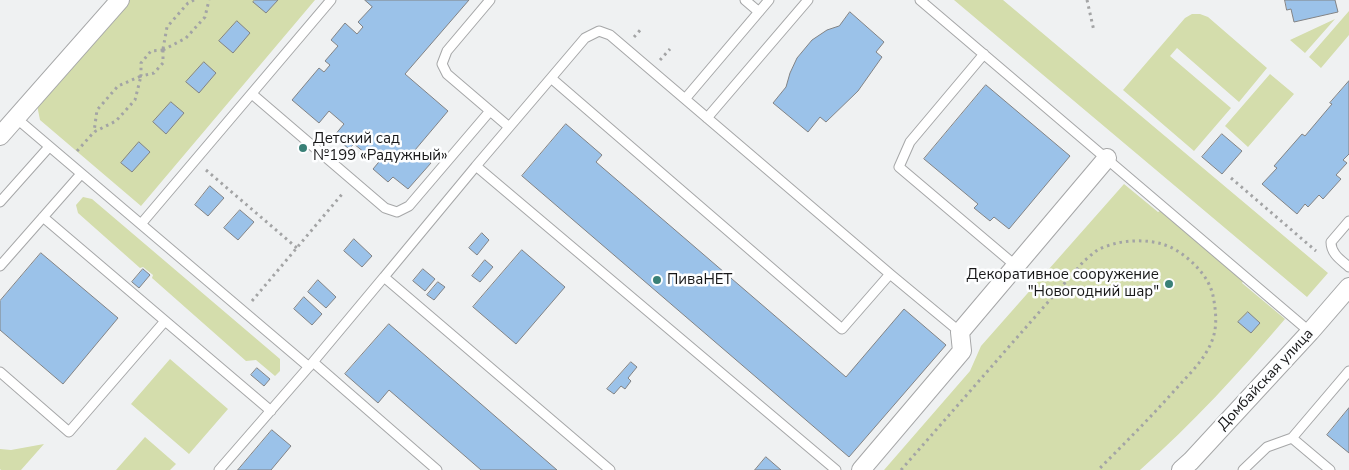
<!DOCTYPE html>
<html>
<head>
<meta charset="utf-8">
<style>
  body { margin:0 }
  canvas { display:block; background:#eff1f2 }
</style>
</head>
<body>
<canvas width="1349" height="470"></canvas>
<script>
const g = document.querySelector('canvas').getContext('2d');
g.lineJoin = 'round';
function fill(path, color) {
  g.fillStyle = color;
  g.fill(path, 'evenodd');
}
function trace(path, color, width, dash) {
  g.strokeStyle = color;
  g.lineWidth = width;
  g.lineCap = dash ? 'butt' : 'round';
  g.setLineDash(dash || []);
  g.stroke(path);
}
function label(font, color, halo, rows, align = 'center') {
  g.font = font + ' "Nunito Sans",sans-serif';
  g.lineWidth = 5;
  g.setLineDash([]);
  g.textBaseline = 'middle';
  g.strokeStyle = halo;
  g.fillStyle = color;
  for (const [text, x, y, turn = 0] of rows) {
    g.save();
    g.translate(x, y);
    g.rotate((+turn || 0) * Math.PI / 180);
    g.textAlign = isNaN(turn) ? turn : align;
    if (halo) g.strokeText(text, 0, 0);
    g.fillText(text, 0, 0);
    g.restore();
  }
}
const green = new Path2D(`
  M129,0H315L141,206L40,120L37,105Z
  M954,0H1003L1328,273L1307,297Z
  M1349,11V35L1321,68L1309,57Z
  M1192,14H1200L1208,17L1267,68L1239,102L1177,48L1170,56L1231,108L1194,151L1123,90L1185,18Z
  M1335,19L1305,53L1290,40Z
  M1270,74L1294,94L1248,147L1225,126Z
  M1124,184L1158,212L1160,211L1244,280L1242,283L1285,319C1239,373 1193,423 1140,470H884L970,371L981,346Z
  M83,197L92,199L280,359V371L275,376L256,360L246,361L152,278L153,275L143,267L140,268L78,213L76,205Z
  M170,359L228,409L189,454L131,404Z
  M145,437L176,464L170,470H116Z
  M44,444L21,470H1L0,469V449L11,450Z`);
const building = new Path2D(`
  M255,0H278L266,13L253,2Z
  M365,0H469L405,74L448,111L415,150L431,163L408,189L393,177L388,182L373,169L383,157L375,151L370,157L354,144L349,149L334,136L344,124L329,111L319,123L292,100L319,68L324,72L330,65L325,61L338,46L331,40L345,23L357,34L363,27L358,22L372,7Z
  M1285,0H1335L1338,12L1294,22L1291,9L1287,10Z
  M850,12L884,42L876,52L882,57L858,91L826,122L820,117L808,132L773,103L786,87L790,73L797,58L812,40L827,30L839,26Z
  M237,21L250,33L233,53L219,41Z
  M204,62L216,73L199,93L186,82Z
  M1349,81V154L1343,160L1347,163L1336,175L1341,179L1323,199L1319,195L1308,207L1305,204L1297,214L1262,184L1277,168L1274,166L1302,134L1305,136L1332,104L1330,103Z
  M986,85L1070,156L1009,229L994,217L990,221L974,208L978,204L924,159Z
  M171,102L184,113L166,134L153,122Z
  M566,124L602,155L596,162L846,377L904,309L946,345L849,457L522,176Z
  M1222,134L1242,151L1222,174L1202,157Z
  M139,142L150,152L132,172L121,163Z
  M210,186L224,198L208,216L195,205Z
  M240,210L254,222L238,240L224,228Z
  M482,233L489,240L477,255L469,248Z
  M354,239L372,256L362,267L344,251Z
  M522,250L565,287L516,344L473,307Z
  M41,253L118,318L63,384L0,330V301Z
  M485,260L493,267L480,282L472,276Z
  M143,269L150,275L139,288L132,282Z
  M423,269L435,279L425,291L413,281Z
  M318,280L336,297L326,308L308,292Z
  M438,282L445,287L434,300L427,295Z
  M304,297L322,314L312,325L294,309Z
  M1248,312L1260,323L1251,333L1238,322Z
  M389,324L557,470H481L389,390L378,403L345,374Z
  M631,362L637,367L628,378L631,381L625,389L621,386L614,394L607,389Z
  M257,368L270,379L264,386L251,375Z
  M1349,408V453L1327,435Z
  M272,430L291,446L271,470H238Z
  M766,457L781,470H755Z`);
const path = new Path2D(`
  M1087,0L1094,31
  M634,37L642,28
  M163,49L167,27L188,3L194,0
  M163,50V63L154,73L141,76V63L151,51Z
  M163,50L186,38L205,17L209,0
  M660,60L670,49
  M77,151L94,132L116,121L135,100L141,76L118,86L97,110L94,132
  M206,170L297,248
  M1231,178L1316,251
  M252,301L343,193
  M901,470L1084,261C1088,258 1092,254 1096,251C1102,247 1110,245 1117,243C1132,240 1148,240 1162,244C1181,249 1205,271 1211,289C1213,293 1213,297 1214,301C1216,313 1217,326 1213,338C1206,359 1189,374 1175,390C1150,418 1124,444 1098,470`);
const service = new Path2D(`
  M490,0L447,51L442,64L447,74L509,127
  M745,0L759,12
  M920,0L1310,332
  M984,54L910,142L899,167L1016,266
  M551,78L585,38L599,31L610,35L890,274
  M252,94L385,208L397,212L409,206L490,111
  M685,99L769,0
  M16,118L309,367
  M707,118L808,0
  M476,166L551,78L842,329L890,274L960,332
  M0,202L49,147
  M43,217L271,411
  M1349,221L1331,242C1331,254 1341,260 1349,267
  M141,224L331,0
  M0,266L81,174
  M384,277L476,166L836,470
  M313,362L384,277L610,470
  M0,372L69,432L165,321
  M1292,438L1330,470
  M219,470L313,362L437,470
  M1243,470L1267,447L1292,438L1349,371`);
const minor = new Path2D(`
  M0,136L120,0
  M861,470L962,351L960,332L1107,158
  M1181,470L1191,461L1310,332L1349,287`);
const markers = [
  [303,148,5,"#398077"],
  [657,280,5,"#398077"],
  [1169,284,5,"#398077"]
];
const poiNames = [
  ["Детский сад",313,139],
  ["№199 «Радужный»",313,156],
  ["Декоративное сооружение",1159,275,"right"],
  ["\"Новогодний шар\"",1159,292,"right"],
  ["ПиваНЕТ",667,280]
];
const streetNames = [
  ["Домбайская улица",1266,380,-47]
];
fill(green, '#d4ddac');
fill(building, '#9bc2e9');
trace(building, '#828385', 1);
trace(service, '#a6a7a8', 11);
trace(minor, '#a6a7a8', 20);
trace(path, '#a3a4a5', 3, [2.5, 4]);
trace(service, '#fff', 9);
trace(minor, '#fff', 18);
for (const [x, y, r, color] of markers) {
  const dot = new Path2D();
  dot.arc(x, y, r, 0, 2 * Math.PI);
  g.fillStyle = color;
  g.fill(dot);
  trace(dot, '#fdfeff', 2);
}
label('15px', '#171718', '#fdfeff', poiNames, 'left');
label('15px', '#171718', '#fdfeff', streetNames);
</script>
</body>
</html>
